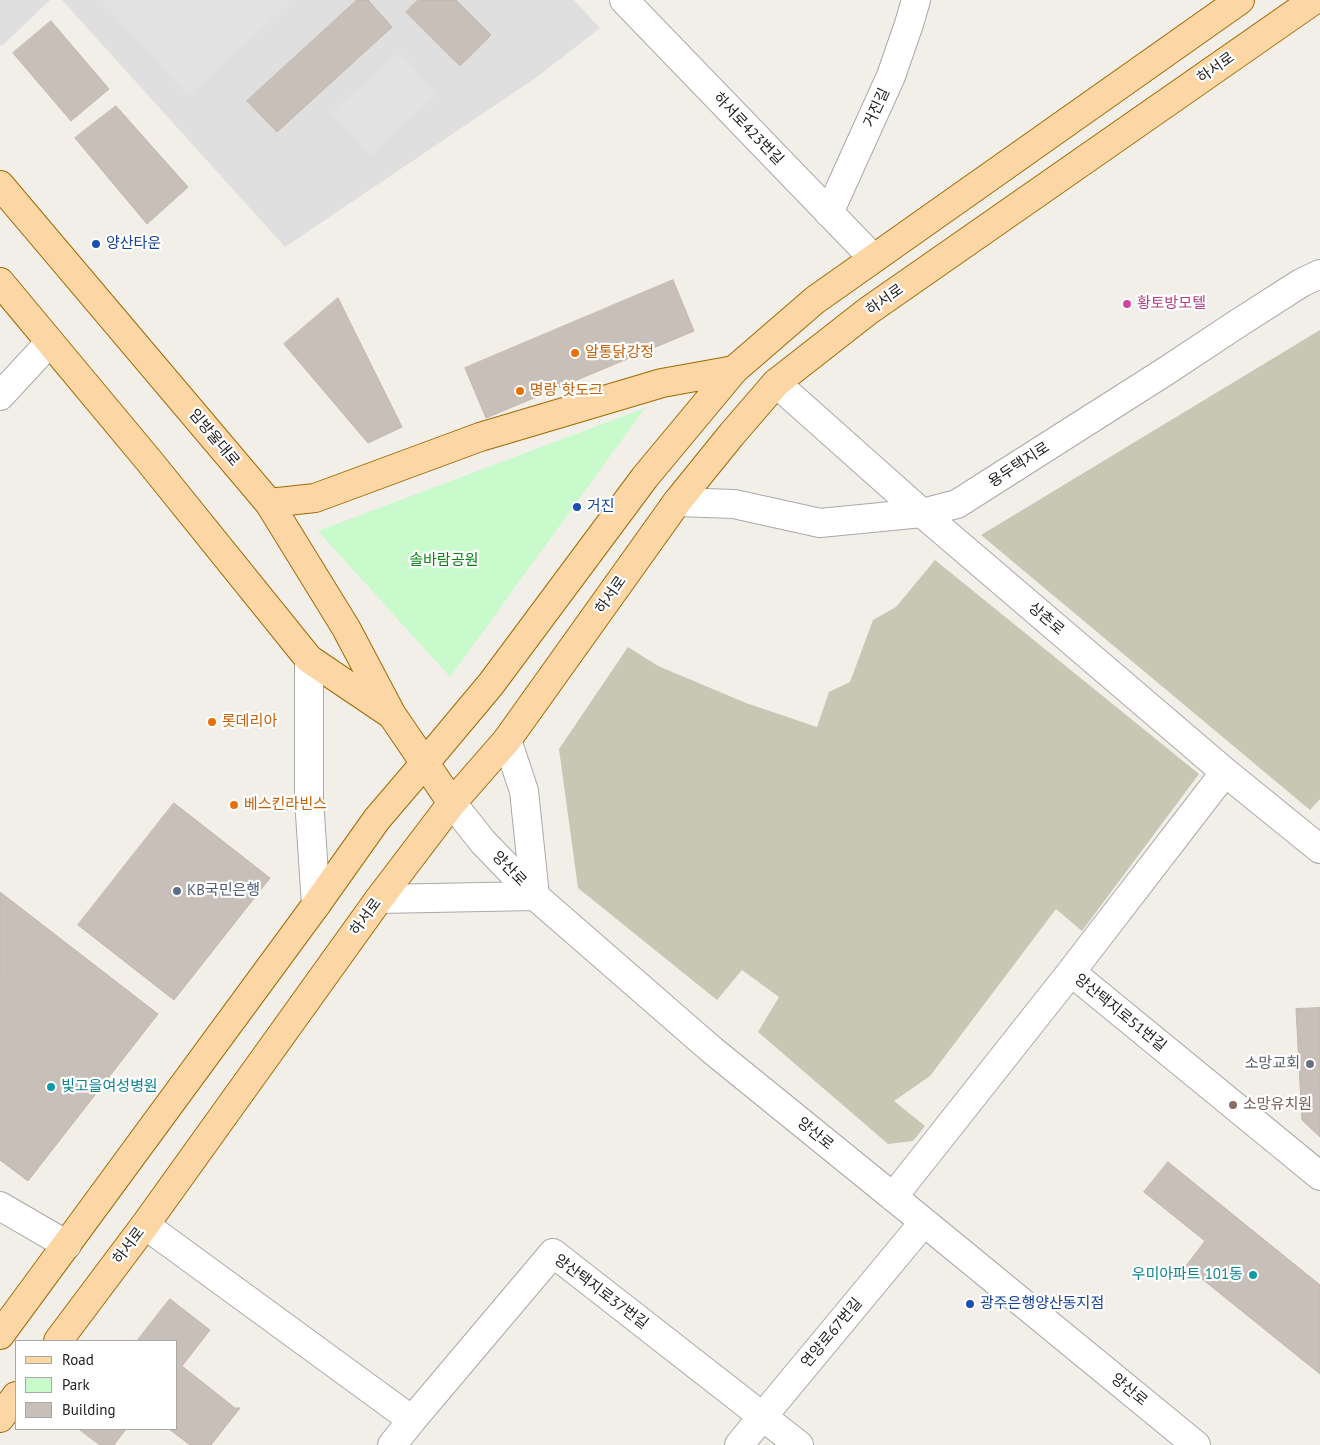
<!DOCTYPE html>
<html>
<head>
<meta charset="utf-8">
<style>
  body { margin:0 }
  #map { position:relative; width:1320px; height:1445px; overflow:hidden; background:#f2efe9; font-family:"PT Sans",sans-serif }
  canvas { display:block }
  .legend { position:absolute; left:15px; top:1340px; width:162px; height:90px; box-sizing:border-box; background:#fff; border:1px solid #a7a7a7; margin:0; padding:6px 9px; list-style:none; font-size:15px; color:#222 }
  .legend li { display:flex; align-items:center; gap:10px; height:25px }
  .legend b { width:25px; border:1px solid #a7a7a7 }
</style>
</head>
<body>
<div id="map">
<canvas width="1320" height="1445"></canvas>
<ul class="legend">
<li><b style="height:6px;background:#fcd6a4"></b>Road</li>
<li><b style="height:14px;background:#c8facc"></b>Park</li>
<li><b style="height:14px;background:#c7bfb8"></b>Building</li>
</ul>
</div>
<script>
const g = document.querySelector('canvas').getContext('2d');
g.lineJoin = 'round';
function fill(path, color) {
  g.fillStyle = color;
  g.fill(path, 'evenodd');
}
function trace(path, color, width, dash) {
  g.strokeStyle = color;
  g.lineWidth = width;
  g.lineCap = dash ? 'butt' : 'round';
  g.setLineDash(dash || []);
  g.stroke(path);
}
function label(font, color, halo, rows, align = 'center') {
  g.font = font + ' "PT Sans","Noto Sans KR",sans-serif';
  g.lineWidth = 4.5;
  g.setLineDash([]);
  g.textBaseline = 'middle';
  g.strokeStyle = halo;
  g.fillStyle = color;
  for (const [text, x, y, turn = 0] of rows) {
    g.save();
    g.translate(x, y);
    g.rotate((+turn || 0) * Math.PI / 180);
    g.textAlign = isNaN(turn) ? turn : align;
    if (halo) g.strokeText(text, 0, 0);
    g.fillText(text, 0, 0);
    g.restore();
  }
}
const residential = new Path2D(`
  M0,0H50L2,46L0,44Z
  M62,0H574L600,28L537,77L285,247Z`);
const construction = new Path2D(`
  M1320,330V799L1310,810L981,535Z
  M935,560L1199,774L1082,931L1056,909L930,1076L894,1101L925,1126L913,1141L888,1144L758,1032L779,997L742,970L717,1000L578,888L559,749L628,647L658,666L746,703L817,727L829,692L850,682L873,620L896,607Z`);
const park = new Path2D(`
  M645,408L450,677L318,531Z`);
const parking = new Path2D(`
  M100,0H293L189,96Z
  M399,52L437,94L370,156L331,113Z`);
const building = new Path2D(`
  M357,0H368L392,27L277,132L247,101Z
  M418,0H456L491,35L460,66L406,12Z
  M51,21L109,89L71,121L13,53Z
  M116,106L188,187L147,224L75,138Z
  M673,280L694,331L486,418L465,368Z
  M338,298L402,427L368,443L284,344Z
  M174,803L270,878L174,1000L78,925Z
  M0,892L158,1014L28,1181L0,1160Z
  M1320,1008V1137L1302,1120L1296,1009Z
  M1168,1162L1320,1285V1374L1186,1266L1205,1241L1144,1192Z
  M170,1299L210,1330L182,1366L235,1408H240L211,1445H190L169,1429H176V1341H137Z
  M79,1429H126L114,1445H100Z`);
const minor = new Path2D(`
  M624,0L873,258
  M829,213L891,76L909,24L916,0
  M776,383L922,513L1225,772L1320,849
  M0,396L50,342
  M677,502L734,504L820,523L922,513L957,504L1166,371L1237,324L1301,283L1320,274
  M309,659V799L316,905
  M452,803L483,842L535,896L712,1050L924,1222L1196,1445
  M379,899L535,896L524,791L507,740
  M1071,972L1320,1176
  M893,1197L1071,972L1225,772
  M0,1206L67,1245
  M145,1225L412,1420
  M392,1445L412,1420L553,1253L799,1445
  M739,1445L924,1222`);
const major = new Path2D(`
  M0,185L269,503L346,628L392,715L452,803
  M0,282L150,462L309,659L389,713
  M269,503L315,498L480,437L662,383L734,370
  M0,1335L316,905L377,819L424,764L491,684L645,477L734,370L815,300L1240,0
  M58,1341L145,1225L379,899L452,803L507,740L677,502L732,434L776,383L868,311L1314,0
  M0,1418L16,1396`);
const markers = [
  [96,244,5,"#1a4fb4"],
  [1127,304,5,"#d1479c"],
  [575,353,5,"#e8710a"],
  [520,391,5,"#e8710a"],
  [577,507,5,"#1a4fb4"],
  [212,722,5,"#e8710a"],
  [234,805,5,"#e8710a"],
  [177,891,5,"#5c6f8a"],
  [1310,1064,5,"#6b7280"],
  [51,1087,5,"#0f9aa8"],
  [1233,1105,5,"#8d6e63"],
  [1253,1275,5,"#0f9aa8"],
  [970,1304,5,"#1a4fb4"]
];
const streetNames = [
  ["하서로",1216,68,-35],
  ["거진길",877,108,-65],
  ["하서로423번길",748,129,46],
  ["하서로",885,300,-35],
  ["임방울대로",214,438,50],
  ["용두택지로",1019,465,-33],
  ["하서로",611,595,-55],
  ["상촌로",1046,619,40],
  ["양산로",509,869,46],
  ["하서로",366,917,-54],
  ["양산택지로51번길",1120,1013,39],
  ["양산로",815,1134,39],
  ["하서로",129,1246,-53],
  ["양산택지로37번길",601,1292,37],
  ["연양로67번길",832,1333,-50],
  ["양산로",1129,1390,39]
];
const transitNames = [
  ["양산타운",106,244],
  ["거진",587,507],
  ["광주은행양산동지점",980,1304]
];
const hotelNames = [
  ["황토방모텔",1137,304]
];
const foodNames = [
  ["알통닭강정",585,353],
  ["명랑 핫도그",530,391],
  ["롯데리아",222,722],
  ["베스킨라빈스",244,805]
];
const parkNames = [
  ["솔바람공원",444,561]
];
const serviceNames = [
  ["KB국민은행",187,891]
];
const worshipNames = [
  ["소망교회",1300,1064]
];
const cultureNames = [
  ["빛고을여성병원",61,1087],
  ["우미아파트 101동",1243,1275,"right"]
];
const educationNames = [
  ["소망유치원",1243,1105]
];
fill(residential, '#e0dfdf');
fill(construction, '#c7c7b4');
fill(park, '#c8facc');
fill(parking, '#e2e2e2');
fill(building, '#c7bfb8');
trace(building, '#c4b6ab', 1);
trace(minor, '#a9a9a9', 30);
trace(major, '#a06b00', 30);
trace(minor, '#fff', 28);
trace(major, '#fcd6a4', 28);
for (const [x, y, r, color] of markers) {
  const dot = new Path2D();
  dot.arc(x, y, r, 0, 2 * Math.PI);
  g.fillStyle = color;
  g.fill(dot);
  trace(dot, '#fff', 2);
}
label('15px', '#222', '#fff', streetNames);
label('15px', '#164399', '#fff', transitNames, 'left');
label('15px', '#b23c85', '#fff', hotelNames, 'left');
label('15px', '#c56008', '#fff', foodNames, 'left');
label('15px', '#0c8416', '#fff', parkNames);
label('15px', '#4e5e75', '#fff', serviceNames, 'left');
label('15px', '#5b616d', '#fff', worshipNames, 'right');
label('15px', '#0d838f', '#fff', cultureNames, 'left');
label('15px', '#785e54', '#fff', educationNames, 'left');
</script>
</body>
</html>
